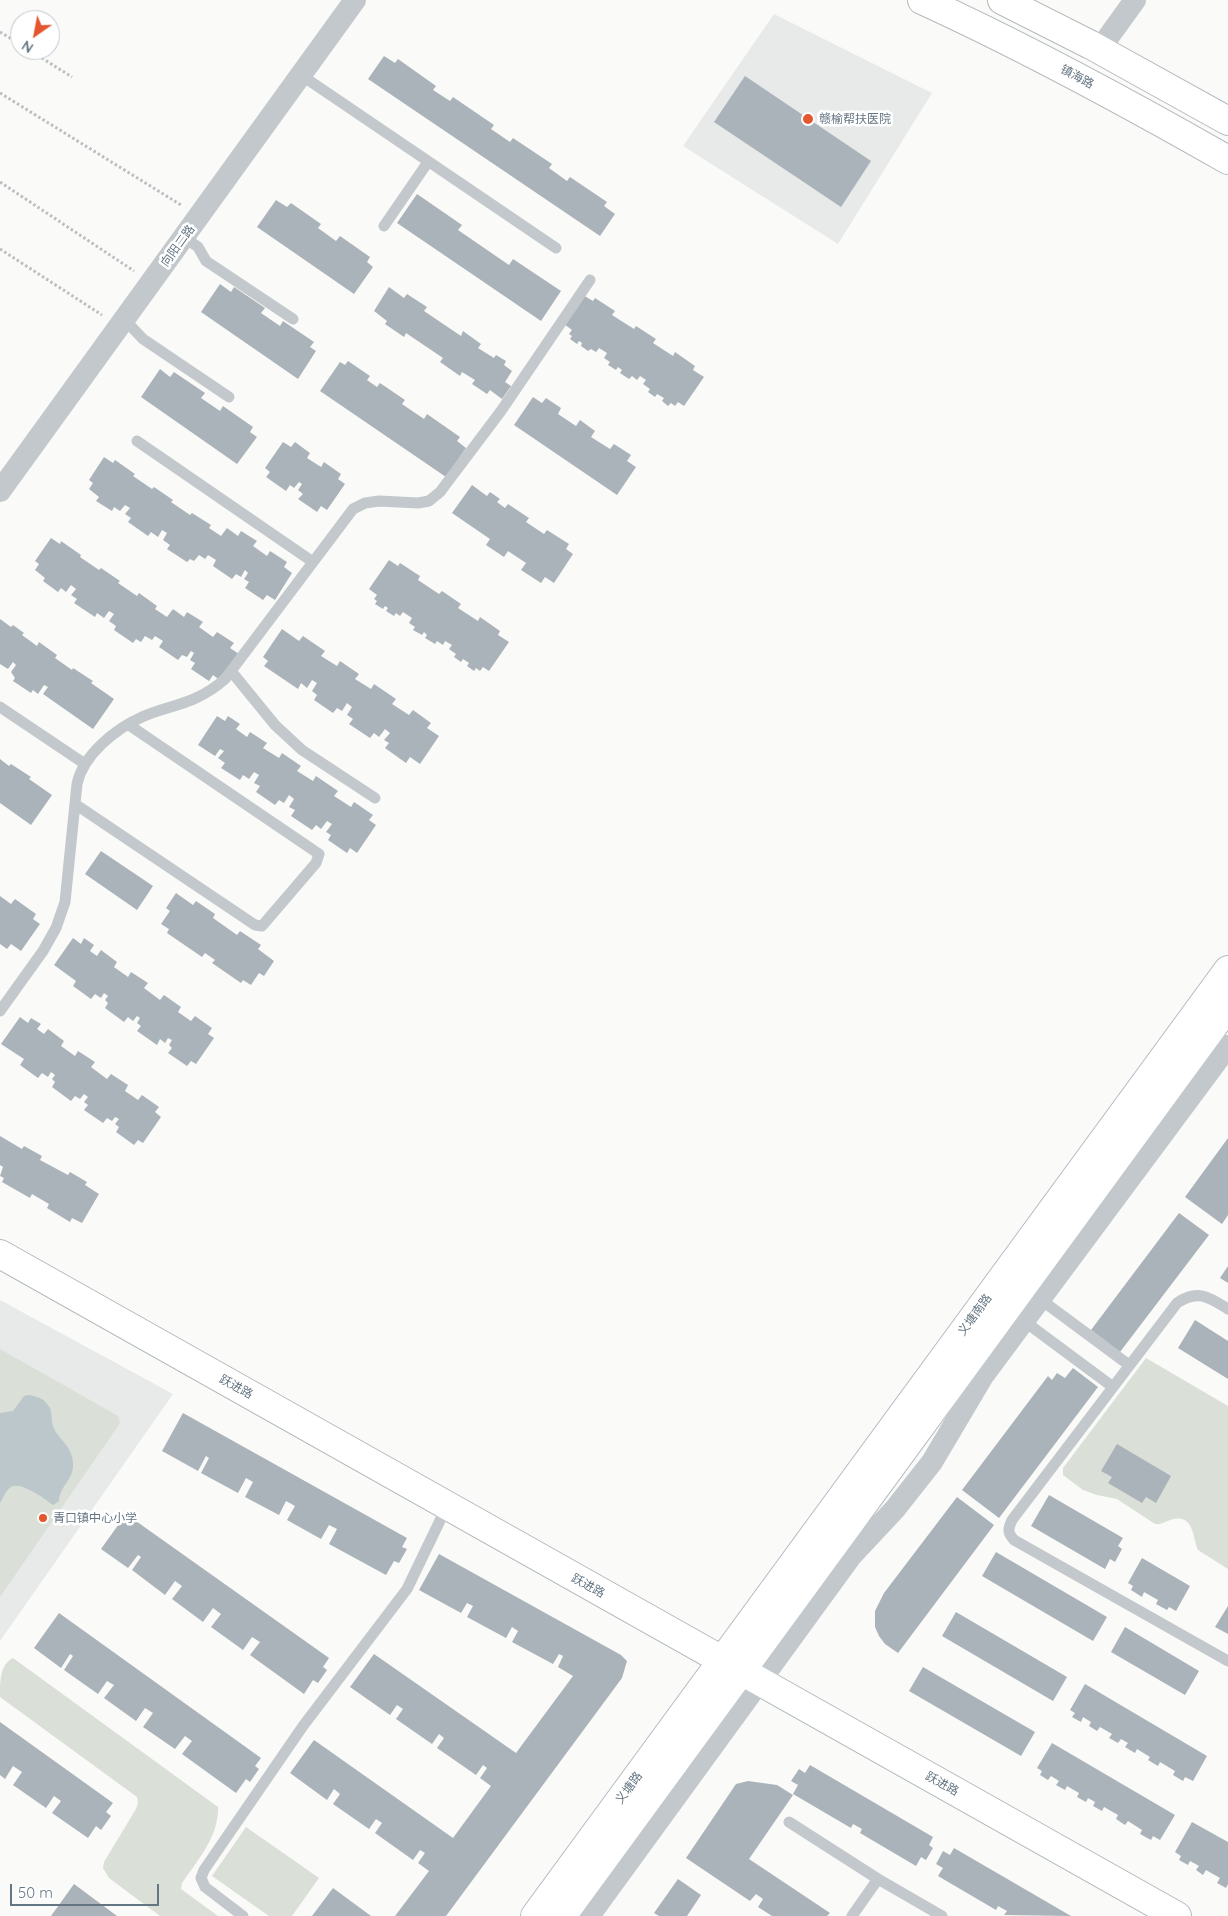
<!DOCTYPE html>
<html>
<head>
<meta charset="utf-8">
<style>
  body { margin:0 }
  #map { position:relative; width:1228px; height:1916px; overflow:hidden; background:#fafaf8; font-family:Quicksand,sans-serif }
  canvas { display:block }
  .north { position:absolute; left:10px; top:10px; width:50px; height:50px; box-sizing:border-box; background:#fff; border:1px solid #c1c8cd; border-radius:50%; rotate:213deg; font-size:14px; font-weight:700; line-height:20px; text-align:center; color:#657683 }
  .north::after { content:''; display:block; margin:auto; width:18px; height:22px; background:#e4572e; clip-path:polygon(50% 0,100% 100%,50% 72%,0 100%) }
  .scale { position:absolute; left:10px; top:1884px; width:149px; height:22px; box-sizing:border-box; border:2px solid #657683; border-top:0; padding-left:6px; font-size:15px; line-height:18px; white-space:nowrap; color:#657683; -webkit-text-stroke:4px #fff; paint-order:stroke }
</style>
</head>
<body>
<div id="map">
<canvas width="1228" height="1916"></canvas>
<div class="north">N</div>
<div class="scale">50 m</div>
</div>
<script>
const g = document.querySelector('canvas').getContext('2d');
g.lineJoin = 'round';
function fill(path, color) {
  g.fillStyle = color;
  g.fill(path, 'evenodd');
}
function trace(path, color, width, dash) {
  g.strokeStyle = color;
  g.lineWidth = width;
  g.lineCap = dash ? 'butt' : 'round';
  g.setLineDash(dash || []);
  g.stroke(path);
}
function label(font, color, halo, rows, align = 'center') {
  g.font = font + ' Quicksand,"Noto Sans SC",sans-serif';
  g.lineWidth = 5;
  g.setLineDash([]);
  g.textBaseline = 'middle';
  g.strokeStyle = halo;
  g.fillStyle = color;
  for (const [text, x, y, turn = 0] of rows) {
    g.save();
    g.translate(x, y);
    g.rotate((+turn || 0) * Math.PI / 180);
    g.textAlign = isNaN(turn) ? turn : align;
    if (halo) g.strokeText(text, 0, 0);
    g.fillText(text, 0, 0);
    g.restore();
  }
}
const built = new Path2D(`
  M774,14L932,93L838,244L683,146Z
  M0,1300L173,1394L0,1641Z`);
const green = new Path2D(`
  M0,1349L118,1416L120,1423L0,1597Z
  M1146,1358L1228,1406V1569L1198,1550C1193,1539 1194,1515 1174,1519C1167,1520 1162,1525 1155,1524L1117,1499L1097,1495L1083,1490L1063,1475V1468Z
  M13,1658L218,1807C219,1836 198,1860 182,1883L181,1889L218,1916H160L109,1878L103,1868L104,1862L136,1809L138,1803L137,1797L0,1697C0,1682 0,1664 13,1658Z
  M246,1827L319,1878L292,1916H269L212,1876Z`);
const water = new Path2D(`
  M30,1395C37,1397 43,1398 47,1404C54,1411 50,1418 53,1426C57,1439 75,1447 73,1467C72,1480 59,1488 59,1501L53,1505C45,1499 21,1481 11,1487C6,1490 3,1498 0,1503V1413L13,1411L24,1396Z`);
const building = new Path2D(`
  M384,56L395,63L398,59L436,86L433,90L450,101L453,97L494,125L491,129L510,142L513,138L552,164L549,168L567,181L570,177L607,202L604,206L615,214L600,236L368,79Z
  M745,76L871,161L841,207L714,122Z
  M417,194L462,225L458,230L509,265L513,259L561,291L541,321L397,223Z
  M276,200L287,207L291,203L321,224L318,228L336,241L340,236L370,257L367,262L373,267L354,294L257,227Z
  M220,284L231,292L234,287L265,308L261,313L280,326L283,321L314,342L310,347L316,351L298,379L201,312Z
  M389,287L404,298L407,294L427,307L424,311L461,336L463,331L481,344L478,348L494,358L496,355L506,361L504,365L512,371L505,382L511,386L502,399L490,390L487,394L472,384L475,380L462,372L460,376L440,362L443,358L406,333L404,337L385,324L387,321L374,311Z
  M583,295L593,301L595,298L615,311L612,315L634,329L636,326L656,339L653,343L673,356L675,352L695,366L693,370L704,377L684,406L678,402L675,406L671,403L668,406L662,401L664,398L657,394L655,397L648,392L650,389L643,384L646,380L640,376L637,380L632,376L629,379L620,373L622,370L618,367L616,370L608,365L610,362L604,358L607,353L599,348L596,352L591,349L588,351L581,346L582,343L579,341L577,344L570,339L572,336L569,334L572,330L564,324Z
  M348,361L370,376L367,380L377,387L380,383L405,400L402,404L424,419L427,414L460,437L457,441L466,448L446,477L320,391L340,362L345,365Z
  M160,369L170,377L174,372L205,393L201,398L220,411L223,406L253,427L250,432L257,437L237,464L141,397Z
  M533,397L542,403L546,398L561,408L558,414L576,426L580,420L595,431L591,437L610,449L614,444L631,455L627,461L636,467L617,495L514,425Z
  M283,442L291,447L295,442L310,453L307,458L321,467L324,462L341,474L338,479L345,484L327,510L321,506L317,512L298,499L303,494L298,490L302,484L299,482L294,488L290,485L286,491L266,477L270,472L265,468Z
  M104,457L113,463L115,460L135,474L133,476L152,489L154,487L173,500L171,502L190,515L192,513L211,525L209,528L221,536L227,528L238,536L241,531L257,541L253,546L267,556L270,551L287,562L284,567L292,573L275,600L267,595L263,600L245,588L249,582L244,579L248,573L245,570L241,577L236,574L232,579L213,566L216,560L208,555L205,559L199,555L194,561L190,559L187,562L167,549L170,545L163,540L167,533L162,530L158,537L151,532L148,536L128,522L131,518L125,514L130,508L125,505L120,511L114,507L112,511L96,501L99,497L89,489L93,483L89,480Z
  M472,485L487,496L490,492L500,499L497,502L505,508L508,504L529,518L526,522L544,534L547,530L569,544L566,549L573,554L554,583L545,577L541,583L521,570L526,563L508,551L504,557L486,545L490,539L452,513Z
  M51,538L60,544L61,541L81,555L80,557L99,570L101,568L120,581L118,583L137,596L139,593L157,606L155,609L167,617L173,609L184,617L187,612L203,622L199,627L213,637L217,632L234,643L230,648L239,654L221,681L213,675L209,681L191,669L195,663L190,660L194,653L191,651L187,657L182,655L178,660L159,647L163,641L155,636L152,640L145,636L141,642L136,639L133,643L114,630L116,626L109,621L114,614L109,611L104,618L97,613L95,617L74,603L77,599L71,595L76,589L71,585L66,592L61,588L58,592L43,581L45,578L35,570L39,564L35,561Z
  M389,560L398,566L400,563L420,576L418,580L439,594L442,591L461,604L458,608L478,621L480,617L500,631L498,635L509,642L489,671L483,667L480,671L476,668L474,671L467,666L469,663L463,659L461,662L454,657L456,654L449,649L452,645L445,641L443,645L437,641L435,644L425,638L427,635L424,632L422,635L413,630L415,627L409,623L412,618L403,612L400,616L396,613L394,616L386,611L388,608L385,606L383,609L375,604L377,601L374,599L377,595L369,589Z
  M0,619L11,627L13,625L24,633L22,635L37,646L39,642L57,655L55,658L72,670L73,668L93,681L91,683L114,699L93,729L43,694L48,687L44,685L38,694L33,690L31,693L13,681L15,678L11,672L16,665L13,662L8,669L0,664Z
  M282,629L299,641L303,636L325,651L321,656L337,666L340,661L359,674L355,679L371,689L374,684L396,699L392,704L409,715L413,710L431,723L427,728L439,736L420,764L410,757L406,763L385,748L389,743L384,740L390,733L385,729L379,737L374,733L370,738L349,724L353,719L347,715L352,707L347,703L342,711L337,708L333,713L314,700L317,695L312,691L317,683L312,680L307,688L301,683L298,689L264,666L268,661L263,657Z
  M217,716L225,721L228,716L240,724L236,729L247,737L250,732L267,743L263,748L279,758L282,753L301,766L297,771L313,781L316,776L338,791L334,796L351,807L354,802L373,815L369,820L376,825L357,853L350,848L347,853L328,840L331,835L326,832L332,824L327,821L321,829L316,825L312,830L291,816L295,810L289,807L294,799L289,795L284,803L279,800L275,805L256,792L260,786L254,783L259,775L254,772L249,779L243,775L240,780L221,768L225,763L218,758L224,751L220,749L215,756L198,745Z
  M0,759L9,766L11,764L31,777L29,779L52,795L31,825L0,803Z
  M101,851L153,886L137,910L85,874Z
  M176,893L193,905L196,901L215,914L213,918L237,935L240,931L261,945L258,949L274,961L264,976L259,973L251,985L243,980L241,983L212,963L215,960L205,953L202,957L167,933L169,929L161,924L170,911L166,908Z
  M0,896L11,904L15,899L36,914L33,919L40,924L21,951L11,944L7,949L0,944Z
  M73,938L81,944L84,938L94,945L90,951L97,956L101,950L117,962L114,967L128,977L131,972L148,983L144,988L160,1000L164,995L181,1007L178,1012L191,1021L195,1016L212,1028L208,1034L214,1038L196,1064L191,1061L187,1066L168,1053L172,1048L169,1045L172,1040L168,1038L165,1043L160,1039L157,1045L137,1031L141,1026L137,1023L140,1018L137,1016L133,1021L128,1017L124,1022L105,1008L108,1003L105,1000L108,996L104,993L101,998L95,994L91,999L73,986L76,981L54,965Z
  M20,1017L28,1023L31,1018L41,1024L37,1029L44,1034L48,1029L64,1041L61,1046L75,1056L78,1051L95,1062L91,1067L107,1079L111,1074L128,1085L125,1091L138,1100L142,1095L159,1107L155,1112L161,1117L143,1143L138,1140L134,1145L116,1132L119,1127L115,1124L119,1119L115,1117L112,1121L107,1118L103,1123L84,1110L88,1105L84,1102L88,1097L84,1094L80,1099L75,1096L71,1101L52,1087L55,1082L52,1079L55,1075L51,1072L48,1077L42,1073L38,1078L20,1065L24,1059L1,1044Z
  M0,1136L22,1149L24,1146L42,1156L40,1160L68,1175L70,1172L87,1182L85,1185L99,1194L82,1223L72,1218L70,1222L47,1208L49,1204L32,1194L30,1198L2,1182L4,1178L0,1176L3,1167L0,1165Z
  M1228,1138V1215L1222,1224L1185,1197Z
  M1179,1213L1209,1235L1120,1352L1091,1330Z
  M1228,1266V1283L1220,1278Z
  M1195,1320L1228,1341V1379L1178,1348Z
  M1073,1368L1098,1387L999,1518L962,1490L1048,1376L1052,1380L1057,1373L1065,1378Z
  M183,1413L407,1538L402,1547L407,1549L399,1563L394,1561L386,1575L329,1544L337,1529L329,1525L321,1539L287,1520L295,1506L286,1501L279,1515L245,1497L253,1482L246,1478L238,1493L201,1473L209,1458L206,1456L198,1471L162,1451Z
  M1117,1444L1171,1476L1156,1503L1146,1497L1142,1503L1108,1483L1112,1477L1101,1471Z
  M1049,1495L1123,1538L1118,1546L1122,1549L1115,1562L1110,1559L1105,1569L1031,1526Z
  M957,1497L994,1525L898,1653L885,1644L879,1636L875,1627V1611L884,1593Z
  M126,1514L329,1658L323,1667L327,1670L318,1683L313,1680L304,1694L250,1655L260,1642L252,1637L243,1650L211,1627L221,1614L213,1608L203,1622L172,1599L182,1586L175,1581L165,1595L132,1570L141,1557L138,1555L128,1568L101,1549Z
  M996,1552L1107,1617L1093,1641L982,1576Z
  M439,1554L621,1655L627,1661L622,1678L446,1916H395L429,1871L418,1863L425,1853L420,1850L413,1860L375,1833L382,1823L376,1819L369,1829L333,1804L340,1794L334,1789L327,1800L290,1773L314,1740L453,1838L491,1786L480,1778L487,1768L483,1765L476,1775L437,1748L444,1738L439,1734L432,1744L396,1719L403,1709L397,1705L390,1715L350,1687L374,1654L516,1753L573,1676L558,1667L563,1656L559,1654L553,1664L512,1642L518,1631L512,1627L506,1638L467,1617L473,1606L467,1603L461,1613L419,1590Z
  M1142,1558L1190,1586L1176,1611L1169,1607L1167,1610L1156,1604L1158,1600L1144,1592L1142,1597L1131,1590L1133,1586L1128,1583Z
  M1228,1606V1634L1215,1627Z
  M956,1612L1067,1677L1053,1701L942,1636Z
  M59,1613L261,1758L255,1766L259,1769L250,1782L246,1779L236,1793L182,1754L192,1741L185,1736L175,1749L143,1727L153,1713L145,1708L136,1721L104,1698L114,1685L107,1681L98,1694L64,1670L73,1656L70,1654L61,1668L34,1648Z
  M1125,1627L1199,1671L1185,1695L1111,1652Z
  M923,1667L1035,1732L1021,1756L909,1691Z
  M1085,1684L1207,1756L1193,1781L1185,1777L1183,1781L1173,1775L1175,1771L1160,1762L1158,1766L1148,1760L1150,1757L1137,1749L1135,1753L1125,1747L1128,1743L1121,1739L1118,1743L1109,1738L1112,1734L1100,1727L1097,1731L1089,1726L1091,1722L1083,1717L1081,1722L1072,1717L1075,1713L1070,1710Z
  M0,1722L113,1803L106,1812L111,1816L101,1830L96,1826L88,1838L52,1813L61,1801L54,1796L46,1808L13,1785L22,1772L13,1766L5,1779L0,1775Z
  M1052,1743L1175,1815L1160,1840L1153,1836L1151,1840L1140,1834L1142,1830L1128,1821L1125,1825L1116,1819L1118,1815L1104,1807L1102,1811L1093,1806L1095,1802L1088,1798L1086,1802L1077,1797L1079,1793L1067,1786L1065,1790L1056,1785L1059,1781L1051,1776L1048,1780L1040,1775L1042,1771L1037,1768Z
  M810,1765L933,1837L929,1845L933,1848L926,1860L921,1857L916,1866L860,1833L862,1829L853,1824L851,1828L793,1794L798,1785L791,1781L799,1769L805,1773Z
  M748,1781L777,1785L793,1795L749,1859L830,1913L827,1916H772L758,1907L763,1899L756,1894L750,1901L686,1858L736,1784Z
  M1192,1822L1228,1842V1884L1226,1888L1217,1883L1220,1878L1206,1870L1203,1875L1196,1870L1199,1866L1190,1861L1188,1865L1179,1860L1181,1856L1175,1852Z
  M954,1848L1071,1916L1004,1915L1007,1911L998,1906L996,1910L938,1876L943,1868L936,1864L943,1851L950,1855Z
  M678,1879L701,1895L687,1916H659L654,1913Z
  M74,1884L117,1916H51Z
  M333,1888L371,1916H312Z`);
const path = new Path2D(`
  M0,32L20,44
  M29,50L72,77
  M0,93L181,205
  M0,182L134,271
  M0,249L102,315`);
const lane = new Path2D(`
  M301,75L556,248
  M384,226L428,162
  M184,237L198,247L206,261L293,319
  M124,319L143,339L229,397
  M137,441L313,562
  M231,671L275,725L302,750L375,798
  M0,707L85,764
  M75,804L255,925L262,926L316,863L319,854L129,725
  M0,1011L43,951L56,928L65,902L77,784C83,755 115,729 142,717C159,709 179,706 196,698C207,693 216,687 225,679L353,509L365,503L379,501L418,503L429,501L440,492L501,411L590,280
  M1040,1299L1129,1365
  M1228,1309C1209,1297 1198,1289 1177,1303L1012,1520C1008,1529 1007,1532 1014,1540L1228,1661
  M1024,1321L1113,1387
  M789,1822L878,1879
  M243,1916L205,1887L201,1878L204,1870L303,1726L407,1589L447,1506
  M852,1916L878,1879L942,1916`);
const street = new Path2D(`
  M1099,50L1135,0
  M0,491L355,0
  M589,1916L851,1556L895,1509L932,1462L983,1376L1228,1046`);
const secondary = new Path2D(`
  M0,1254L1177,1916
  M535,1916L1228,970
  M562,1916L1228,1006`);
const primary = new Path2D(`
  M922,0C1027,48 1128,103 1228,160
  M1002,0L1091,45L1228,121`);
const markers = [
  [808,119,6,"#e4572e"],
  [43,1518,5,"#e4572e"]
];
const streetNames = [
  ["镇海路",1077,77,28],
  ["向阳二路",178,246,-54],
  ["义塘南路",975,1315,-54],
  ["跃进路",236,1387,29],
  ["跃进路",588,1586,29],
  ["跃进路",942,1784,29],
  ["义塘路",629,1788,-54]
];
const poiNames = [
  ["赣榆帮扶医院",819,119],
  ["青口镇中心小学",53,1518]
];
fill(built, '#e8e9e9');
fill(green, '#dadfd7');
fill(water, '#bbc7cb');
fill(building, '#aab3b9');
trace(secondary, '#b3babf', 30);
trace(primary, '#b5babe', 30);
trace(path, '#bbbfc2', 3, [2.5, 2.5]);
trace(lane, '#c3c8cc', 11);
trace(street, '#c3c8cc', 22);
trace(secondary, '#fff', 28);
trace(primary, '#fff', 28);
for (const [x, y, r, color] of markers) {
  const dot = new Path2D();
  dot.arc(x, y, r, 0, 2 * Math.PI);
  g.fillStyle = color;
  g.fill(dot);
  trace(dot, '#fff', 2);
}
label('12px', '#657683', '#fff', streetNames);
label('12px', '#657683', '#fff', poiNames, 'left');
</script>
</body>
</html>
